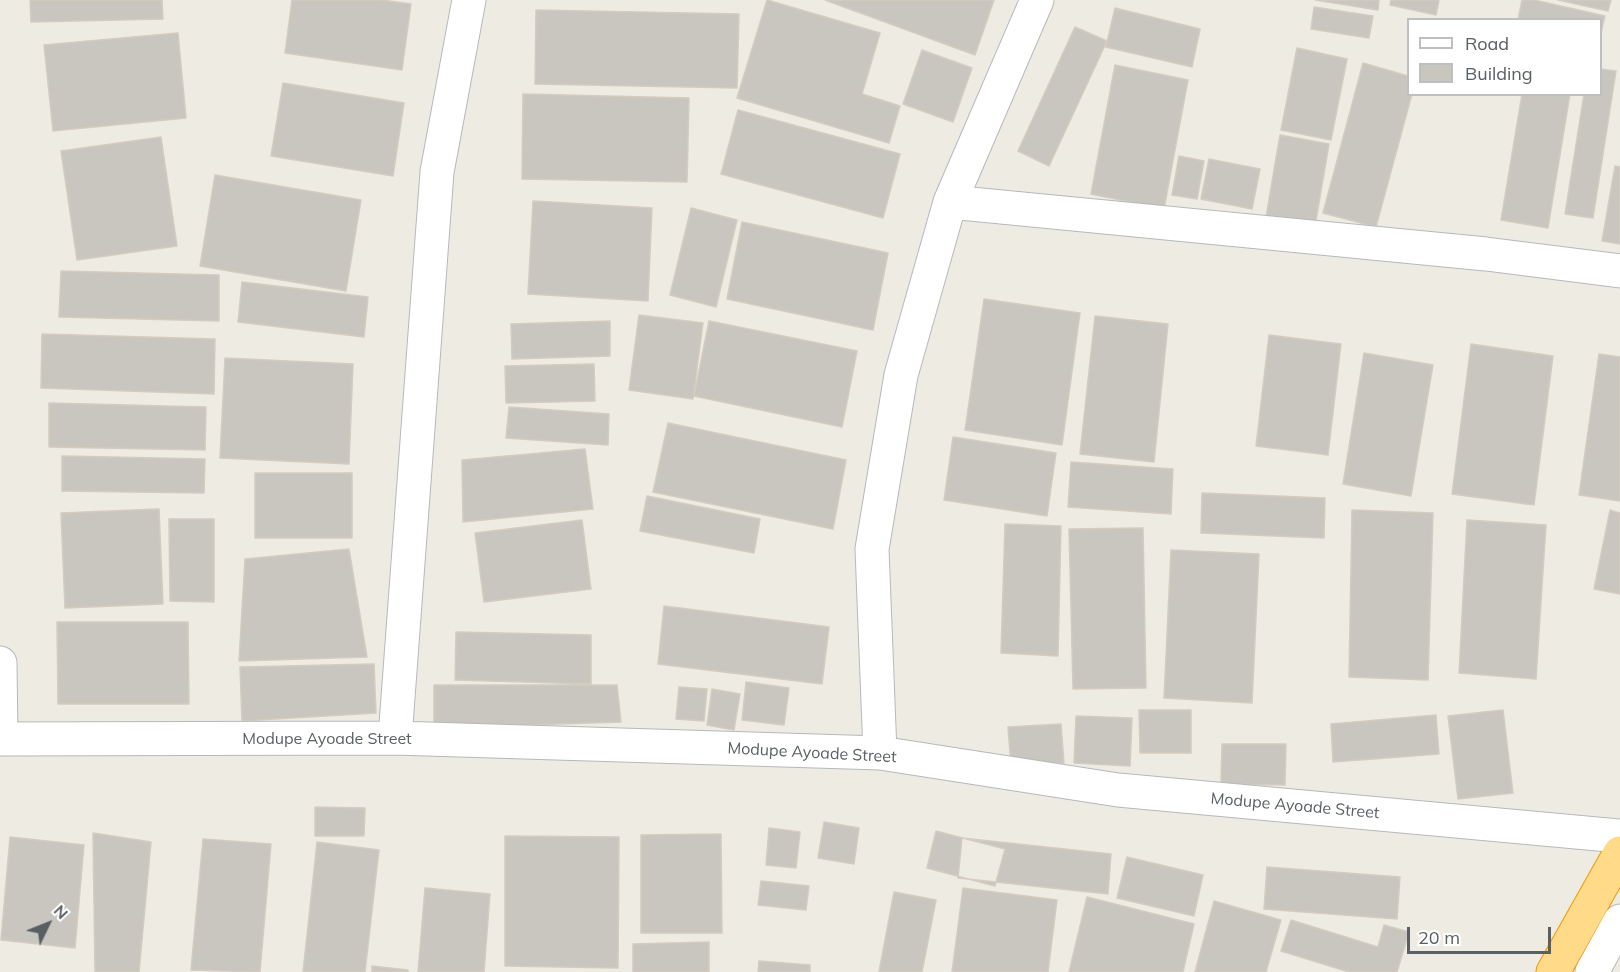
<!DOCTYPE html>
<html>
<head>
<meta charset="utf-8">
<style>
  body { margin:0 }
  #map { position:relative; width:1620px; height:972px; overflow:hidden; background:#eeebe2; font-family:Mulish,sans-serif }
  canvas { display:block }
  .legend { position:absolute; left:1407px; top:18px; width:195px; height:78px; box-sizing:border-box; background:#fff; border:2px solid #bdbfc1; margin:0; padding:8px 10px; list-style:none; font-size:18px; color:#5a5f64 }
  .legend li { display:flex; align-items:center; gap:12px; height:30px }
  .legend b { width:30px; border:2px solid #bdbfc1 }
  .north { position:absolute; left:18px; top:894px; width:60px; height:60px; -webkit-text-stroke:4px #fff; paint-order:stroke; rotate:47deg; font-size:16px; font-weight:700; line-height:24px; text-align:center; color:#5a5f64 }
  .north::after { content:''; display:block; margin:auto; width:21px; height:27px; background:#5a5f64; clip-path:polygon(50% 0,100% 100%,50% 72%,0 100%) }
  .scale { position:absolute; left:1407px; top:927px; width:144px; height:27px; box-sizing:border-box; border:3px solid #5a5f64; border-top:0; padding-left:8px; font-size:18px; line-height:21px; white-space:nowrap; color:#5a5f64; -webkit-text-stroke:4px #fff; paint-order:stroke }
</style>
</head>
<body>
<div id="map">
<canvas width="1620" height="972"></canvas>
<ul class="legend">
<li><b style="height:8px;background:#fff"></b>Road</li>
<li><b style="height:16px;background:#c9c5bf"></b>Building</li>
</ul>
<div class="north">N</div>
<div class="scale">20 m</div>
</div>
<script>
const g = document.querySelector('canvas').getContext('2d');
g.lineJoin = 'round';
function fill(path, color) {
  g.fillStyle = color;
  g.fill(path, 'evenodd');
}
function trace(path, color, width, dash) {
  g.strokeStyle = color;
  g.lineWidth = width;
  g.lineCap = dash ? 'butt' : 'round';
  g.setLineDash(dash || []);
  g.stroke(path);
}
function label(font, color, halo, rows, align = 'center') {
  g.font = font + ' Mulish,sans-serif';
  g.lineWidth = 4.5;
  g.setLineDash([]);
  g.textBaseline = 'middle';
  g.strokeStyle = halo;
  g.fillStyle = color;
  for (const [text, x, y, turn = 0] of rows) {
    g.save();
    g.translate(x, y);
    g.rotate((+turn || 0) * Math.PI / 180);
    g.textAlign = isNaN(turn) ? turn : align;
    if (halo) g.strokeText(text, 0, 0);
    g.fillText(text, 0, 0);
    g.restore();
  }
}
const building = new Path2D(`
  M30,0H162L163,19L31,22Z
  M292,0H382L411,4L402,70L285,53Z
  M767,0L880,33L862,94L900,106L889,143L737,98Z
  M825,0H994L975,55Z
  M1315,0H1379L1378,10Z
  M1391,0H1439L1436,15L1390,5Z
  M1522,0H1534L1605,16L1600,37V20H1518Z
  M1558,0H1611L1608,11Z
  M1314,7L1373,16L1369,38L1311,29Z
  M1115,8L1200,29L1192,67L1106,47Z
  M536,10L739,14L737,88L535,84Z
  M1075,27L1107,41L1049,166L1018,151Z
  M178,33L186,118L53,131L44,45Z
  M1297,48L1347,59L1331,140L1281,130Z
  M922,50L972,68L953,122L903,104Z
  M1363,63L1408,76V94H1412L1376,227L1323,213Z
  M1115,65L1188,80L1164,209L1091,194Z
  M1600,69L1616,71L1593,218L1565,214L1584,94H1600Z
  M283,83L404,103L393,176L271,156Z
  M523,94L689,98L687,182L522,179Z
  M1522,94H1570L1548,228L1501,220Z
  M738,110L900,154L883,218L721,174Z
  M1280,135L1329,144L1314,232L1265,223Z
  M161,137L177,246L77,260L61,151Z
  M1179,156L1204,161L1197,199L1172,195Z
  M1209,159L1260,169L1252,209L1201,199Z
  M1615,166L1620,167V244L1602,241Z
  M215,175L361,200L346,291L200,266Z
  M533,201L652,208L648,301L528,294Z
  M691,208L737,220L716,307L670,295Z
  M742,222L888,253L873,330L727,299Z
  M61,271L219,275V321L59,317Z
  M242,282L368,297L364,337L238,322Z
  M984,299L1080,313L1062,445L965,430Z
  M639,315L703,323L693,399L629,390Z
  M1095,316L1168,324L1154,462L1080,454Z
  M610,321V356L512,359L511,324Z
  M709,321L857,351L842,427L694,396Z
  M42,334L215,339L214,394L41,388Z
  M1269,335L1341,344L1328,455L1256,446Z
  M1471,344L1553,356L1534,505L1452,494Z
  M1364,353L1433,365L1411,496L1343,484Z
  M1599,354L1620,357V501L1579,495Z
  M225,358L353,364L349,464L220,458Z
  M594,364L595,401L506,403L505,366Z
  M49,403L206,407L205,450L49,447Z
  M509,407L609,414L608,445L506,438Z
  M668,423L846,460L833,529L653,492Z
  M953,437L1056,453L1047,516L944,500Z
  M585,449L593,509L463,522L462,460Z
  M62,456L205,459L204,493L62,491Z
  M1071,462L1173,469L1171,514L1068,507Z
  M255,473H352V538H255Z
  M1202,493L1325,498L1324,538L1201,533Z
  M647,496L760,519L754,553L640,531Z
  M159,509L163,604L65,608L61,513Z
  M1352,510L1433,513L1428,680L1349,677Z
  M1610,510L1620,513V594L1594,589Z
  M169,519H214V602L170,601Z
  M582,520L591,589L484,602L475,533Z
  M1467,520L1546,525L1536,679L1459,673Z
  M1005,524L1061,526L1058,656L1001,653Z
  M1143,528L1146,688L1073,689L1069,529Z
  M349,549L367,657L239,661L245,559Z
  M1171,550L1259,554L1252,703L1164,698Z
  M664,606L829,627L822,684L658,664Z
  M57,622H188L189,704H58Z
  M456,632L591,635V684L455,680Z
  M374,664L376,713L242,721L240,667Z
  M746,682L789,688L784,725L742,720Z
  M434,685H617L621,722L434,728Z
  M679,687L707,689L704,721L676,719Z
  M712,689L740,694L734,730L707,725Z
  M1139,710H1191V753H1140Z
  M1503,710L1513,793L1458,799L1448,716Z
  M1436,715L1439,754L1333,762L1331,724Z
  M1076,716L1132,718L1130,766L1074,763Z
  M1061,724L1064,763L1011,766L1008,727Z
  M1222,744H1286L1285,785L1221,784Z
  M315,807L365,808L364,836H315Z
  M824,822L859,828L854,864L818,858Z
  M769,828L800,832L796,868L766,865Z
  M936,831L1005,849L995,886L927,868Z
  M93,833L151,842L139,972H95Z
  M721,834L722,933H641V835Z
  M505,836L619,837L618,968L505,966Z
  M10,837L84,845L75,948L1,940Z
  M962,838L1111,854L1108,894L958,878Z
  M203,839L271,844L260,972L191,970Z
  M317,842L379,850L365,972H303Z
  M1127,857L1203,875L1194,916L1117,898Z
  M1267,867L1400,877L1397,919L1264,909Z
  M761,881L809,886L806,910L758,905Z
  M425,888L490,894L484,972H418Z
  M963,888L1057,900L1048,972H952Z
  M894,892L936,900L922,972H879Z
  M1087,897L1194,924L1183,972H1069Z
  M1214,901L1281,920L1266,972H1195Z
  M1291,920L1378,947L1384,925L1409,932L1397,972H1349L1281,951Z
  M709,942V972H633V944Z
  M759,961L810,965V972H758Z
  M372,966L408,970V972H372Z`);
const minor = new Path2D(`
  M950,202L1486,254L1620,271
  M0,663L1,739
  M395,738L437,172L469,0
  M0,739L395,738L880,753L1118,790L1620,836
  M880,753L872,549L901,375L950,202L1037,0
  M1592,972L1620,921`);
const highway = new Path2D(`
  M1553,972L1620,853`);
const streetNames = [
  ["Modupe Ayoade Street",327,739],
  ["Modupe Ayoade Street",812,753,3],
  ["Modupe Ayoade Street",1295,806,5]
];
fill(building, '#c9c5bf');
trace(building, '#d3ccc0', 1.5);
trace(minor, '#b5b9bd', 35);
trace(highway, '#f09800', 35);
trace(minor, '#fff', 33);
trace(highway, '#ffda88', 33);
label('16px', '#5a5f64', '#fff', streetNames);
</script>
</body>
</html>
